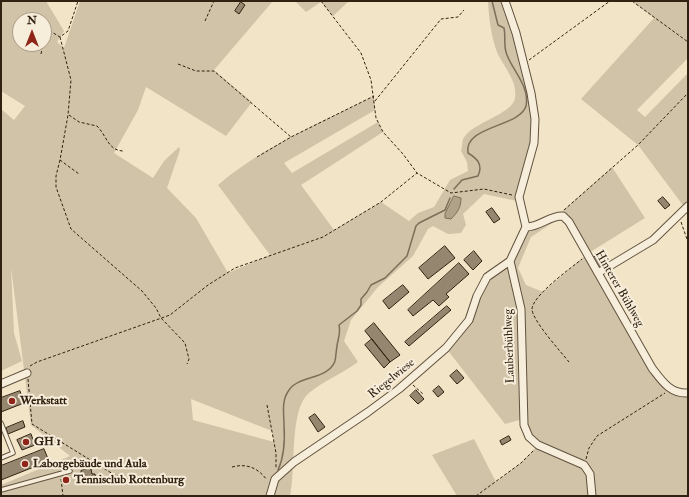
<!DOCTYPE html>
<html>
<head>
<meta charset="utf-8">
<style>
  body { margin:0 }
  #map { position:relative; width:689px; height:497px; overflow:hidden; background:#f2e4c7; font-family:"IM FELL Double Pica",serif }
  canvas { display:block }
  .frame { position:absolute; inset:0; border:2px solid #312111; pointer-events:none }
  .north { position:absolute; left:12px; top:12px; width:40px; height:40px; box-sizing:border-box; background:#f7eddb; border:1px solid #a89b8a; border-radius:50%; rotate:0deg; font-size:11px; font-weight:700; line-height:16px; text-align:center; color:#312111 }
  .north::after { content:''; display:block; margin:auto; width:14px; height:18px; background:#8f2418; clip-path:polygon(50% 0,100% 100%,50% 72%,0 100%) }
</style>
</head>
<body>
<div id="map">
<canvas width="689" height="497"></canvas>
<div class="frame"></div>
<div class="north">N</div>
</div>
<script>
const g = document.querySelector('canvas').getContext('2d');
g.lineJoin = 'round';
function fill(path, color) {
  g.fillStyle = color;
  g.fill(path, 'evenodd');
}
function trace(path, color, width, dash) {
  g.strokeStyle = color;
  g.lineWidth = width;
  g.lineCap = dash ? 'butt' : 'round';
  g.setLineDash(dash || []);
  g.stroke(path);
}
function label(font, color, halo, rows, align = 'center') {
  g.font = font + ' "IM FELL Double Pica",serif';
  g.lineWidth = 4;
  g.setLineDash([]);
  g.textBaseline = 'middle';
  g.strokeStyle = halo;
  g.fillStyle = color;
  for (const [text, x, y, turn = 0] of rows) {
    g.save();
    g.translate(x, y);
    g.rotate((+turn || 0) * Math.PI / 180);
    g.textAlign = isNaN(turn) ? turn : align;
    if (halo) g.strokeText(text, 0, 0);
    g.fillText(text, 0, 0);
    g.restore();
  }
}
const green = new Path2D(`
  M1,1H46L64,31L57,42L64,48L80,1H273L214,70L252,102L226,136L146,87L138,110L114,153L153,178L164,161L179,147L180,150L167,188L196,218L228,273L270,255L218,185C264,146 321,122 374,96L375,110L284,163L292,173L378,122L383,132L301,185L334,230L381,202L409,221L418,213L434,207L450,180L468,171L467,162L461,151C462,148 462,143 463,139C472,122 512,115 515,98C518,81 503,66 497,52C491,36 489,19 488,1H504C516,39 540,102 532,142C528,162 519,181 517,201L484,194L463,214L466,225L461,233L448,234L433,226L428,229L413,256L378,287L351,320L344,341L358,362C343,373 322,382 309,393C289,409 296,470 290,496H1V485L70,456L31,425L11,267L14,333L22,361L1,371V109L14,120L25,106L1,91ZM20,20H44V44H20ZM191,399L272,431L274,442L193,420Z
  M295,1H349L333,16L321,2L306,12Z
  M632,1H688V58L637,110L645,117L688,73V206L685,208L638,145L581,99L654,18Z
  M612,167L645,218L587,254L652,368L670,390L688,393V496H457L432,455L474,439L496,482L521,463L538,445L529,437L523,419L505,424L446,348L456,338L487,277L510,261L523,231L557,216ZM563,216L587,254L543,292L526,285L518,268L531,237Z`);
const water = new Path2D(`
  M454,196L461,198C461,207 458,212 451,219L445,218V214Z`);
const stream = new Path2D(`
  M454,189L462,180L478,176C483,165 478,159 468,153C463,126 520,127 526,106C530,87 513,71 507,55C503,46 506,37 504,28L498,25L492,1
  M278,470C284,457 285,440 284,425C284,413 281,401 289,390C299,375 328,380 335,361C336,357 336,351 337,346C338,338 341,333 339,325L357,311L361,305V299L367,292L371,285L385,278L407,256L416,226L419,223L445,210L450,198`);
const building = new Path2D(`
  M241,2L245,5L239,14L235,11Z
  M663,197L670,205L665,209L658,201Z
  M492,208L500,219L494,223L486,212Z
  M445,246L455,258L428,279L419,268Z
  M474,251L482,261L473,270L464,260Z
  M597,256L603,265L599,268L592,258Z
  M459,263L469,274L446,294L449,297L439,306L433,300L413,316L408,310Z
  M403,285L409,292L389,309L383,301Z
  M447,306L451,310L409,346L405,342Z
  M374,323L400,355L390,362L365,331Z
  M372,339L390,362L384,368L365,345Z
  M457,370L464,378L457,384L450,376Z
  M439,386L444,392L438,397L433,391Z
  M416,390L424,399L418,404L410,396Z
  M20,391L24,403L1,412V398Z
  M315,414L325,427L318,432L309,418Z
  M23,421L25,427L8,434L6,428Z
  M31,434L35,445L22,450L17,440Z
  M509,436L511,440L502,445L500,441Z
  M44,449L49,461L1,480V466Z
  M88,468L91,469L92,474H95L96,479L92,480L93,482L83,484L81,471Z`);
const path = new Path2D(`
  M321,1L361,53L371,80L376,118L383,132L403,154L417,173L451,193L484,189L512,195
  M632,1L688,42
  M205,21L214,1
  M45,28L60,37L68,31L78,1
  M60,37L71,80L68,115L60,160L79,174
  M44,41L50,32
  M41,54L43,44
  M529,60L610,1
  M178,64L196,71H214L291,137
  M375,101L441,19L458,17L464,10
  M69,115L79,122L97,126C107,136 108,151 124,151
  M257,157L291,137L374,96
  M60,160L56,176V187L71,229L142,291L156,308L161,318L185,343L189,359L187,364
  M564,210L638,145L688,93
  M681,222L688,242
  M569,362C561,352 532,320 532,309C533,295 571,268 582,259
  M30,366L37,362L170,315L208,285L235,268L323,237L381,202L417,173
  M28,379L32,424L113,474L149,485L154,484L159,478
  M413,385L424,395
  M267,405L276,453V469
  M586,459L589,448L597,436L665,393
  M232,467C247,463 258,468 267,480
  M61,479L63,496
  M476,496L521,463L534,450`);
const lane = new Path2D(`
  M1,423L13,453L1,458
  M1,490L70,471`);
const street = new Path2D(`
  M505,1L516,33L531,93L535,119L534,143L519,197L526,227L510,261L521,309L524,425L529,437L538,445L584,465L590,474L592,496
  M526,227C540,227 550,215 563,216L569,222L652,368C662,381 670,394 688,393
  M598,273L653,240L688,206
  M1,384L27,373
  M270,496L275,479L294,462L368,412L399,389L446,348L469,320L477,296L487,277L510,261`);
const markers = [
  [12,401,4,"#8f2418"],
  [26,442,4,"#8f2418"],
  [25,464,4,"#8f2418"],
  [66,480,4,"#8f2418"]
];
const streetNames = [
  ["Hinterer Bühlweg",619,289,60],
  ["Lauberbühlweg",510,346,-92],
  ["Riegelwiese",392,379,-39]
];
const poiNames = [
  ["Werkstatt",20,401],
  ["GH 1",34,442],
  ["Laborgebäude und Aula",33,464],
  ["Tennisclub Rottenburg",74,480]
];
fill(green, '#d1c3a8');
fill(water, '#b0a289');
trace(water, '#7d6e59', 1);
trace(stream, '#7d6e59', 1.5);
fill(building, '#958670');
trace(building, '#312111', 1);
trace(lane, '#61523e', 5.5);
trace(street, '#61523e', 9);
trace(path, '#312111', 1, [3, 2]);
trace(lane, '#f7eddb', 3.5);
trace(street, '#f7eddb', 7);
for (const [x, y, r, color] of markers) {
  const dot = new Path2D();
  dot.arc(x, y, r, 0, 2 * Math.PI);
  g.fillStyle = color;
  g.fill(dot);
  trace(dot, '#f7eddb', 1.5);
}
label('12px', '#312111', '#f7eddb', streetNames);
label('bold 12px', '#312111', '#f7eddb', poiNames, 'left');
</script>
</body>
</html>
